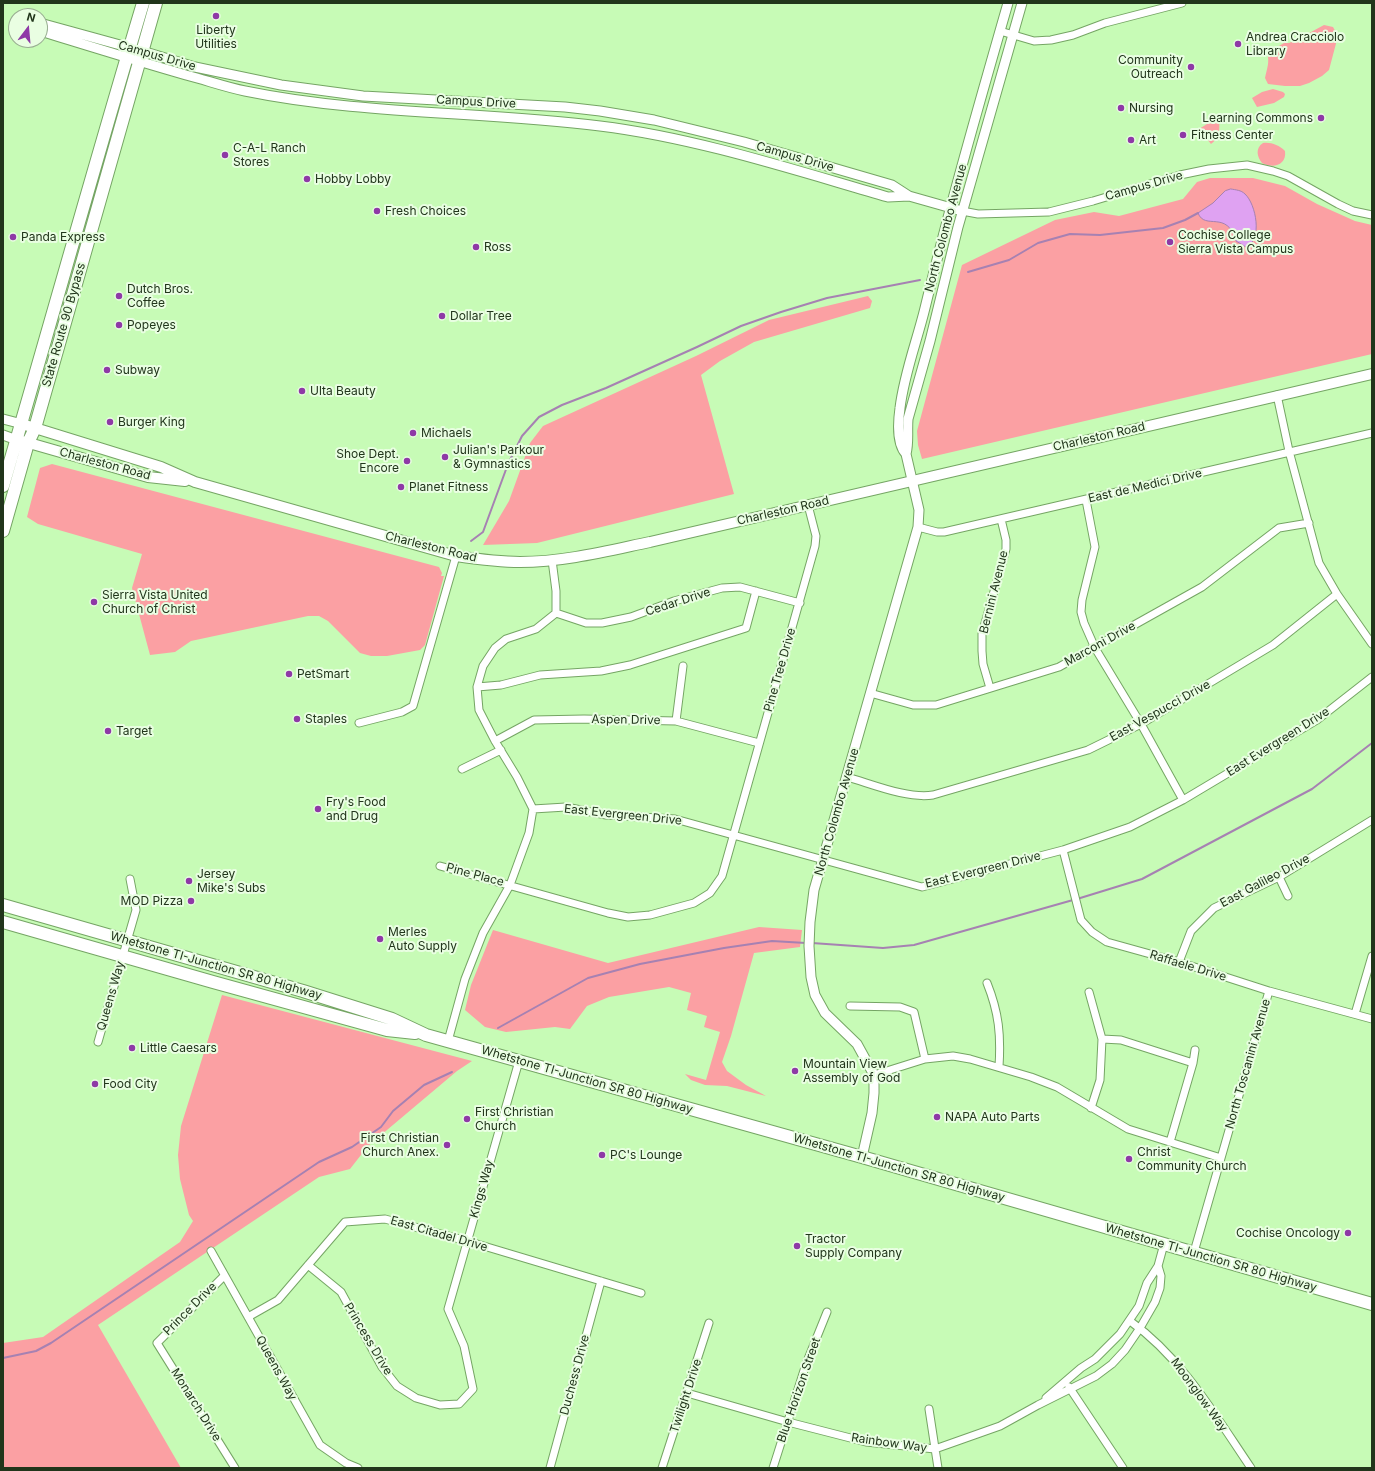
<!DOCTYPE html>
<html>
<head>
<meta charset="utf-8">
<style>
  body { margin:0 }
  #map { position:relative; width:1375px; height:1471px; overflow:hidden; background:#c7fbb6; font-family:Inter,sans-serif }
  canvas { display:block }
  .frame { position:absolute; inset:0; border:4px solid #21351b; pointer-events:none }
  .north { position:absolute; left:8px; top:8px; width:40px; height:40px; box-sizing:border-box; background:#e9fee2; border:1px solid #99ae92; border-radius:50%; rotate:16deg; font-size:11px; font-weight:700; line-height:16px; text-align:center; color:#21351b }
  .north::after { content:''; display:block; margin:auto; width:14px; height:18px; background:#8e39a6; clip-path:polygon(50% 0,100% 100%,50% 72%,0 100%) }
</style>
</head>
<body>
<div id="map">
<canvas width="1375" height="1471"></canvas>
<div class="frame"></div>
<div class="north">N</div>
</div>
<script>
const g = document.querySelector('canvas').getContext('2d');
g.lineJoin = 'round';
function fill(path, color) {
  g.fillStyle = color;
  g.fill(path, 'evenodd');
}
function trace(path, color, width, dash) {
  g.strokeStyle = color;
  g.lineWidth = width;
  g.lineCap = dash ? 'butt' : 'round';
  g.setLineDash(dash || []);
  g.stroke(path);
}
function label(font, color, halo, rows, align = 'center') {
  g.font = font + ' Inter,sans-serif';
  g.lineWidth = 4;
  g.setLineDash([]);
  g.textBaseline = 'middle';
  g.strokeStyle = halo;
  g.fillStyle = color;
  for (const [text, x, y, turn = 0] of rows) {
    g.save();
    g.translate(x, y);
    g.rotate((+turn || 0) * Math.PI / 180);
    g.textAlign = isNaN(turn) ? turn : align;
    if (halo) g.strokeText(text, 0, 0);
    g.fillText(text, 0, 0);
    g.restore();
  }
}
const green = new Path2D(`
  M1324,25L1333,27L1338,36L1329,70L1322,76L1309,83L1300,86H1285L1268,84L1265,78C1267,68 1270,62 1267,53L1284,43H1289L1300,38Z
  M1273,89L1283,92L1285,94L1284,97L1274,103L1257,107L1252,98L1262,92Z
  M1215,119L1219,121C1220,131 1219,138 1211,144L1199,129Z
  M1263,143C1271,142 1279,145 1285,151C1287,165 1273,169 1262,163C1257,157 1255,148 1263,143Z
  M1210,178H1253L1285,186L1317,204L1355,221L1372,225V354L922,459L918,445L917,431L962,265L1055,220L1094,212L1119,216L1183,199L1197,182Z
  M868,296L872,301L870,308L754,342L720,361L701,375L734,494L537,543L483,545L509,501L530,443L543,426L696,356L769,320Z
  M52,464L439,567L442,573L441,576H444L425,645L420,650L387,656H371L360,653L328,621L319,616H308L191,641L175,652L150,655L132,588L142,554L38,524L27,517L40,468Z
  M759,927L802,930L800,947L754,953L731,1036L722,1062L727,1071L746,1085L766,1096L727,1086L705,1085L691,1080L685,1074L706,1080L720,1032L704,1027L707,1016L687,1010L691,993L669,987L609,997L587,1006L570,1029L555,1027L506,1032L485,1027L465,1010L471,985L493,930L608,963Z
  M222,995L472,1061L457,1071L368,1146L350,1169L319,1177L98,1325L181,1468H3V1343L43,1337L180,1242L193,1221L189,1215L180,1179L178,1155L181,1126Z`);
const water = new Path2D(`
  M1231,189C1236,190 1241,190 1245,194C1256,204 1263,240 1246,247L1236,241C1227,209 1205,231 1198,213L1213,203L1225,191Z`);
const stream = new Path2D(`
  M968,272L1009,260L1038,243L1070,234L1100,235L1163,228L1185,220L1198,213
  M471,541L483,532L508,464L522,436L539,417L562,405L606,388L697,347L741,326L781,312L827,298L920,280
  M1077,899L1142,879L1312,789L1372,743
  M812,943L883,948L914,945L1073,900
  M498,1028L588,978L640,964L724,948L772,941L806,943
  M3,1358L36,1351L51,1343L319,1162L352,1147L381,1127L393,1111L424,1085L452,1072`);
const minor = new Path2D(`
  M1000,31L1034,41L1051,40L1073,35L1105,23L1182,3
  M962,211L978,214L1049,212L1093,201L1180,175L1209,169L1247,165L1273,171L1288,176L1338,204L1353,211L1372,215
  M1277,395L1289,451L1319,563L1337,594L1372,644
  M1086,500L1095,547L1082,600L1081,612L1084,623L1095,648L1141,724L1183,800
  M918,527L937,532H944L1372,433
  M556,613L586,623H602L631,617L674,601L722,588L740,587L800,603
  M477,687L501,685L540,675L601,671L630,665L746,628L756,591
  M990,688L983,664L982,651V634L1006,549V540L1001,519
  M870,693L913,705H936L1059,667L1202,587L1279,528L1309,523
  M676,721L683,666
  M359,723L402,712L413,706L456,556
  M495,741L534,720L584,719L676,721L759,743
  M462,769L501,750
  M847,777C872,784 907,799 933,795L1088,750L1141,724L1273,645L1337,594
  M533,809L566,807L606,815L675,819L922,887L1063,850L1130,827L1183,800L1317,720L1372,677
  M1063,850L1081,920L1092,932L1107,942L1179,962L1269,991L1372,1019
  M440,866L608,913L628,917L650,915L694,903L710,893L722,876L815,546L816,536L808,505
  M1279,877L1288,896
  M1179,962L1191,931L1214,908L1279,877L1372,820
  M987,983C999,1013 1001,1035 999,1067
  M1089,992L1102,1039L1100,1080L1091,1108
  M850,1006L900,1007L914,1012L925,1059
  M1355,1014L1372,956
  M1102,1039L1121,1040L1193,1063L1170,1142
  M448,1041L465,979L483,933L510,885L529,833L533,809L517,777L495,741L479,710L477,687L483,666L495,648L506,639L536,629L556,613V591L552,560
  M98,1042L136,910L130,879
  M1193,1063L1195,1050
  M874,1075L925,1059L953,1056L970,1059L1031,1077L1057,1087L1128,1129L1221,1158
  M211,1251L320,1445L346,1463L358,1468
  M1194,1252L1269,991
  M308,1265L341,1292L382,1367L397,1386L416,1398L440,1405L459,1404L473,1389L464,1346L448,1309L519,1061
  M224,1276L157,1343L235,1468
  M248,1317L278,1300L345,1222L385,1219L467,1241L641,1293
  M1130,1321C1182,1358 1215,1415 1251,1468
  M1069,1387L1123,1468
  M687,1393L788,1422L866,1442L935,1449L1000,1426L1038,1405L1096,1376L1112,1364L1125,1350L1140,1328L1155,1302L1160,1288L1161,1276L1158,1266
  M1046,1398L1081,1368L1095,1359L1120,1334L1139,1306L1147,1283L1158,1266L1164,1244
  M929,1409L938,1468
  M550,1468L601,1281
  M662,1468L709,1323
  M773,1468L806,1364L827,1312`);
const tertiary = new Path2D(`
  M40,23L142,51L195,67L281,85L363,96L565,107L600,111L654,120L744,142L892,185L909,196L962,211
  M40,31C89,46 137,61 186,75C206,80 225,87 245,91C362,115 482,111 600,126C697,138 794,170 888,197L909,196
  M3,419L22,424
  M3,435L17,440
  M906,454C896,443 898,422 900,408C904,374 917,341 925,308C950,205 979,104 1008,3
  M862,1157L872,1113L874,1093V1075L857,1044L825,1013L815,995L811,977L809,946L810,922L814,890L918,527L919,510L906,454C909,443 907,431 908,419L930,341L958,227L1022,3`);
const secondary = new Path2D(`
  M22,424L161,467L195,482L456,556C477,559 498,562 520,562C564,562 607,551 650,542L1372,374
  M22,441L148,477L185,481`);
const trunk = new Path2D(`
  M3,486C50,325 95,163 143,3
  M3,531L28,443L35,428L156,3
  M3,905L303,991L392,1019L426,1035L862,1157L1372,1304
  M3,922L213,982L387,1030L415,1033`);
const markers = [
  [216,16,4,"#8e39a6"],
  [1238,44,4,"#8e39a6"],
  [1191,67,4,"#8e39a6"],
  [1121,108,4,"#8e39a6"],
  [1321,118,4,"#8e39a6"],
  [1183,135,4,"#8e39a6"],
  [1131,140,4,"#8e39a6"],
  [225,155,4,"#8e39a6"],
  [307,179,4,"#8e39a6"],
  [377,211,4,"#8e39a6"],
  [13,237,4,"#8e39a6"],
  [1170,242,4,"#8e39a6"],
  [476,247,4,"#8e39a6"],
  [119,296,4,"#8e39a6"],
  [442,316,4,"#8e39a6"],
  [119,325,4,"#8e39a6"],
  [107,370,4,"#8e39a6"],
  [302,391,4,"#8e39a6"],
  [110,422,4,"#8e39a6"],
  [413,433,4,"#8e39a6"],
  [445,457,4,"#8e39a6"],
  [407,461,4,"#8e39a6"],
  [401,487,4,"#8e39a6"],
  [94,602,4,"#8e39a6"],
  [289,674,4,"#8e39a6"],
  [297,719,4,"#8e39a6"],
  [108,731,4,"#8e39a6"],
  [318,809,4,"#8e39a6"],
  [189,881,4,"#8e39a6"],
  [191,901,4,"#8e39a6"],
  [380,939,4,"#8e39a6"],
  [132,1048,4,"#8e39a6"],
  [795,1071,4,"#8e39a6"],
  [95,1084,4,"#8e39a6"],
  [937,1117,4,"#8e39a6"],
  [467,1119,4,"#8e39a6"],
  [447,1145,4,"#8e39a6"],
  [602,1155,4,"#8e39a6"],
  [1129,1159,4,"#8e39a6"],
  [1348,1233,4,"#8e39a6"],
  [797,1246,4,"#8e39a6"]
];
const poiNames = [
  ["Liberty",216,30,"center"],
  ["Utilities",216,44,"center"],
  ["Andrea Cracciolo",1246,37],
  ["Library",1246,51],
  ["Community",1183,60,"right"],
  ["Outreach",1183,74,"right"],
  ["Nursing",1129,108],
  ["Learning Commons",1313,118,"right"],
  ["Fitness Center",1191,135],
  ["Art",1139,140],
  ["C-A-L Ranch",233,148],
  ["Stores",233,162],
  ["Hobby Lobby",315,179],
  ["Fresh Choices",385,211],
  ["Cochise College",1178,235],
  ["Sierra Vista Campus",1178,249],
  ["Panda Express",21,237],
  ["Ross",484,247],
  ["Dutch Bros.",127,289],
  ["Coffee",127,303],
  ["Dollar Tree",450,316],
  ["Popeyes",127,325],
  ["Subway",115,370],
  ["Ulta Beauty",310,391],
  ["Burger King",118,422],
  ["Michaels",421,433],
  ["Julian's Parkour",453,450],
  ["& Gymnastics",453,464],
  ["Shoe Dept.",399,454,"right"],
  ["Encore",399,468,"right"],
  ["Planet Fitness",409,487],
  ["Sierra Vista United",102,595],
  ["Church of Christ",102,609],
  ["PetSmart",297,674],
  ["Staples",305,719],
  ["Target",116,731],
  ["Fry's Food",326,802],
  ["and Drug",326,816],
  ["Jersey",197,874],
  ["Mike's Subs",197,888],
  ["MOD Pizza",183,901,"right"],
  ["Merles",388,932],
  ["Auto Supply",388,946],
  ["Little Caesars",140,1048],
  ["Mountain View",803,1064],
  ["Assembly of God",803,1078],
  ["Food City",103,1084],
  ["First Christian",475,1112],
  ["Church",475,1126],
  ["NAPA Auto Parts",945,1117],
  ["First Christian",439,1138,"right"],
  ["Church Anex.",439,1152,"right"],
  ["Christ",1137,1152],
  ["Community Church",1137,1166],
  ["PC's Lounge",610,1155],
  ["Cochise Oncology",1340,1233,"right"],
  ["Tractor",805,1239],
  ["Supply Company",805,1253]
];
const streetNames = [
  ["Campus Drive",157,56,16],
  ["Campus Drive",476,102,3],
  ["Campus Drive",795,157,16],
  ["Campus Drive",1144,186,-16],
  ["North Colombo Avenue",946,228,-75],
  ["State Route 90 Bypass",64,325,-74],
  ["Charleston Road",1099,437,-13],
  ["Charleston Road",105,464,15],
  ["East de Medici Drive",1145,486,-13],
  ["Charleston Road",783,511,-13],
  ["Charleston Road",431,547,14],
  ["Bernini Avenue",994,592,-76],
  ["Cedar Drive",678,602,-18],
  ["Marconi Drive",1100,644,-29],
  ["Pine Tree Drive",780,670,-74],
  ["East Vespucci Drive",1160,711,-29],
  ["Aspen Drive",626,720,1],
  ["East Evergreen Drive",1278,742,-32],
  ["North Colombo Avenue",837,812,-74],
  ["East Evergreen Drive",623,815,6],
  ["East Evergreen Drive",983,870,-14],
  ["Pine Place",475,875,15],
  ["East Galileo Drive",1265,881,-28],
  ["Whetstone TI-Junction SR 80 Highway",216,966,16],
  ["Raffaele Drive",1188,966,17],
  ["Queens Way",111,996,-74],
  ["North Toscanini Avenue",1248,1064,-74],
  ["Whetstone TI-Junction SR 80 Highway",587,1080,16],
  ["Whetstone TI-Junction SR 80 Highway",899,1168,16],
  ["Kings Way",482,1189,-74],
  ["East Citadel Drive",439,1234,16],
  ["Whetstone TI-Junction SR 80 Highway",1211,1258,16],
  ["Prince Drive",190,1309,-45],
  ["Princess Drive",368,1339,59],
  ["Queens Way",276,1368,61],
  ["Duchess Drive",575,1375,-75],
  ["Blue Horizon Street",799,1390,-71],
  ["Moonglow Way",1199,1395,54],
  ["Twilight Drive",686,1396,-72],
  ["Monarch Drive",196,1405,58],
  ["Rainbow Way",889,1443,8]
];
fill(green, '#fba0a3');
fill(water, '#dfa2f2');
trace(water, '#a681b2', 1);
trace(stream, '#a681b2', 2);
trace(minor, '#75a564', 9);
trace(tertiary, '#75a564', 11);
trace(secondary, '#75a564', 12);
trace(trunk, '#75a564', 14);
trace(minor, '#fff', 7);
trace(tertiary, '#fff', 9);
trace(secondary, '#fff', 10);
trace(trunk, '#fff', 12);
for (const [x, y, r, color] of markers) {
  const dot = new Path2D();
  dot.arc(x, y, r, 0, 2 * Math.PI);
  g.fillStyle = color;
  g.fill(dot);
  trace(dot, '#e9fee2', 1.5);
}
label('12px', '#21351b', '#e9fee2', poiNames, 'left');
label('12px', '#21351b', '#e9fee2', streetNames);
</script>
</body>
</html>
